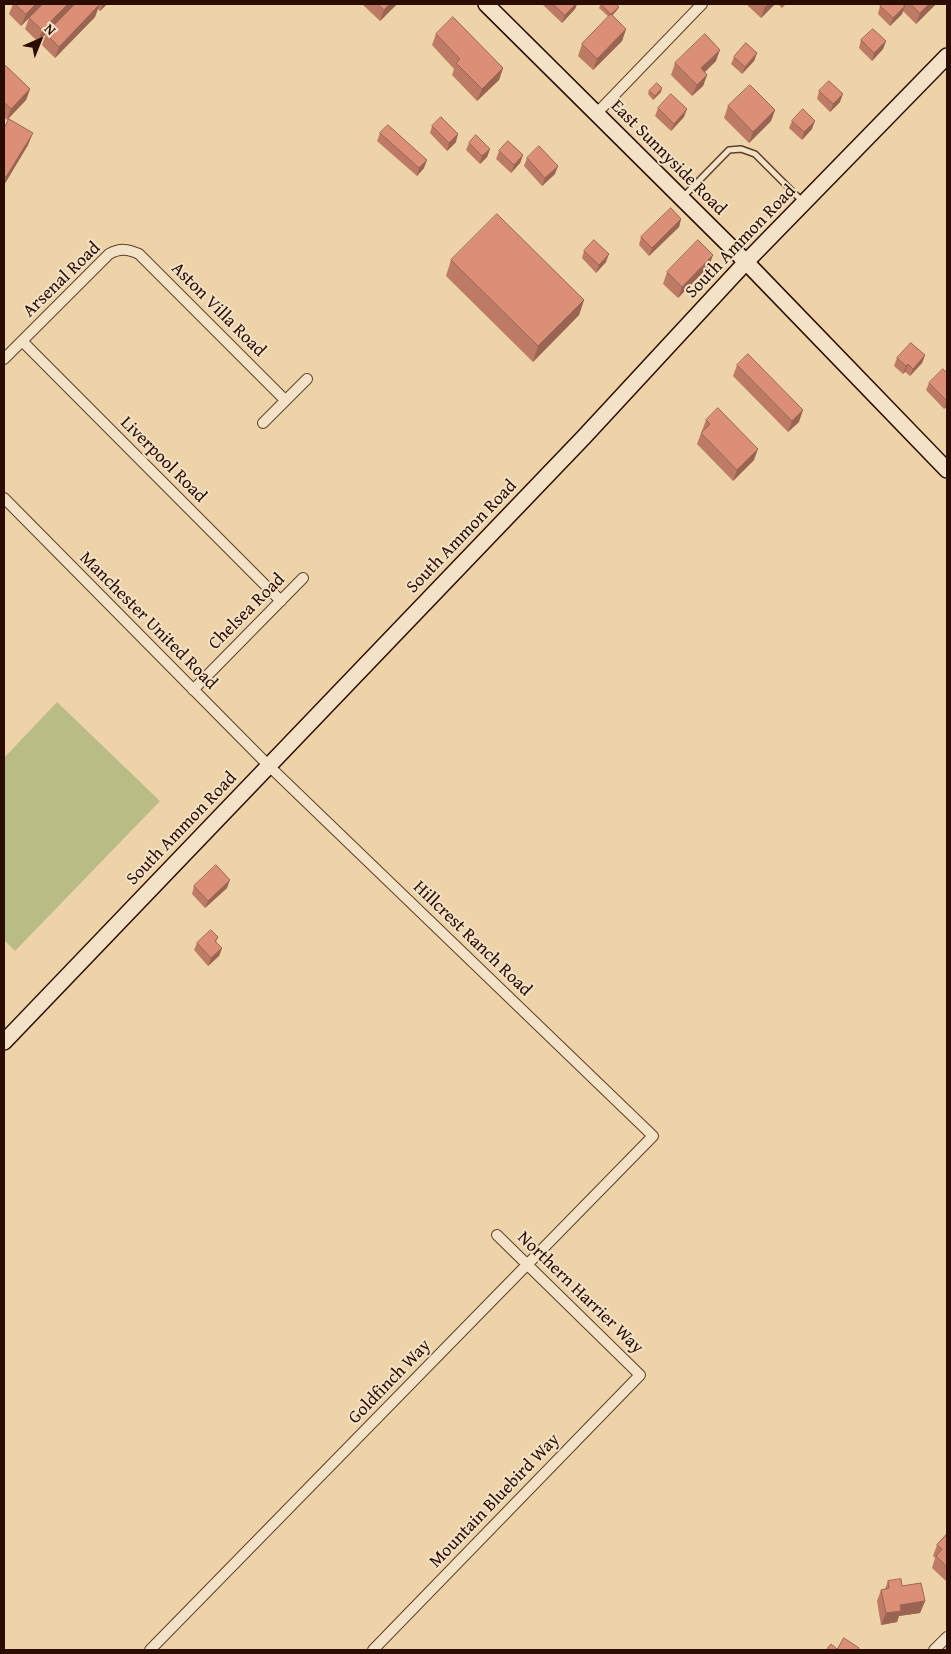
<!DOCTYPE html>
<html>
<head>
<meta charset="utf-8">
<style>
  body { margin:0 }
  #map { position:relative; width:951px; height:1654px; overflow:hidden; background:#edd3a7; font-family:"Gentium Book Plus",serif }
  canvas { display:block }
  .frame { position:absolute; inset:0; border:5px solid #2b0c00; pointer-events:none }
  .north { position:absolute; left:15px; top:15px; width:50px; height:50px; -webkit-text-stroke:4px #f3e2c6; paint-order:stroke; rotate:44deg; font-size:14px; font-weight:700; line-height:20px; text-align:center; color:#2b0c00 }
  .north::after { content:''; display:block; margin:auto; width:18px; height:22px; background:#2b0c00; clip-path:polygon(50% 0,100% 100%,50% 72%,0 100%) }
</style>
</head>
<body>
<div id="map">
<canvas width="951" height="1654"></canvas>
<div class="frame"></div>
<div class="north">N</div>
</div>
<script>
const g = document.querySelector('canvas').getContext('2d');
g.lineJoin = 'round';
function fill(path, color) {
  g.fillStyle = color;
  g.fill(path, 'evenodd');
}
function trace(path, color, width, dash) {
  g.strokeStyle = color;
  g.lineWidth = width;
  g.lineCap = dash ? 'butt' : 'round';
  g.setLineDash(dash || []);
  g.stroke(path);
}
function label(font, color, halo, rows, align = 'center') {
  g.font = font + ' "Gentium Book Plus",serif';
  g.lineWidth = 4;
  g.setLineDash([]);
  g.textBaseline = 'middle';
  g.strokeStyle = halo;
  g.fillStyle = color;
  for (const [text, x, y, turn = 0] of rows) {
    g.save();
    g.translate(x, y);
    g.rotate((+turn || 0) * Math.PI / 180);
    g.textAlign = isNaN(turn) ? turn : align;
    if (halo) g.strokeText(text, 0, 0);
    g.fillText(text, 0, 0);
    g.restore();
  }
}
const green = new Path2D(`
  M57,702L160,801L15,951L4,940V758Z`);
const lane = new Path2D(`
  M682,198L729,150L741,149L755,154L803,202`);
const street = new Path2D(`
  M596,114L702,4
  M22,341L281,601
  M4,359L109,254C120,248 128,249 139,254L285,400
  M263,423L307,379
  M4,498L269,766L653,1136L150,1650
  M193,690L303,578
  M373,1650L640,1375L497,1235
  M934,1650L947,1637`);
const secondary = new Path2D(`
  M486,4L746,262L947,470
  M4,1042L584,437L746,262L947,56`);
const wall = new Path2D(`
  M13,4H107L100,11L98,9L95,17L55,58L42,45L46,34L58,22L38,42L25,29L29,18L21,26L9,14Z
  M362,4H397L380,21Z
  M542,4H577L575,9L562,23Z
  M601,4L619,7L617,10L612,16L626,29L622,41L593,70L578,56L582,44L609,17L599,8Z
  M746,4H775L761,18Z
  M778,4H786L782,8Z
  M883,4H936L916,24L903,11L902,14L890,26L878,14L880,6Z
  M436,34L503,68L499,80L477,101L452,75L454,69L432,45Z
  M861,40L886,41L883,49L872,61L859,48Z
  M757,53L754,61L742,74L731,64L734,57Z
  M716,61L704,72L707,75L703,86L692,96L671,75L675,63Z
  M4,64L30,89L26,100L7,120L4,117Z
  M649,91L661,92L653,100L648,94Z
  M819,91L840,102L830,112L817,99Z
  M728,106L775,110L771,121L749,143L724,118Z
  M658,108L684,117L671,131L655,116Z
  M792,121L812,129L802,140L789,128Z
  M432,126L456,142L447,151L430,133Z
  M4,129L28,145L4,185Z
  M380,133L424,168L417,176L377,141Z
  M469,143L490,149L487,157L480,164L466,150Z
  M499,151L523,155L520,163L511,173L496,159Z
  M527,158L555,174L542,186L524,166Z
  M681,219L679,227L649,256L639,245L641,237Z
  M584,251L606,262L596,273L582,258Z
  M451,260L584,300L579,315L533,362L446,276Z
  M709,266L678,298L663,284L667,272Z
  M925,355L922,363L910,376L905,372L903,374L894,366L897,358Z
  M737,365L799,422L788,432L733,376Z
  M947,373V406L944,409L926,390L929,383Z
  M706,420L754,460L733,481L697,444Z
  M194,886L227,888L205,908L192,894Z
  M218,937L216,942L222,948L219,956L208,966L194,950L197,943Z
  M947,1534V1582L932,1568L935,1558L933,1556L937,1545Z
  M888,1581L902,1586L925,1601L920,1613L899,1616L897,1622L881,1625L877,1601L881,1590L885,1589Z`);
const shadedWall = new Path2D(`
  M36,4H43L21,26L26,14Z
  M68,4H76L38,42L42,30Z
  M103,4H107L100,11Z
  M390,4H397L380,21L384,10Z
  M576,4H577L575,9L562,23L565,15Z
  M768,4H775L761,18L765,7Z
  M929,4H936L916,24L920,13Z
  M99,5L95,17L55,58L59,47Z
  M905,6L902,14L890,26L893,18Z
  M619,7L617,10L610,18L611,14Z
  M626,29L622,41L593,70L597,59Z
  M886,41L883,49L872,61L874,53Z
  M720,50L716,61L697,80L701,68Z
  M757,53L754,61L742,74L745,67Z
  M503,68L499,80L477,101L482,89Z
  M707,75L703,86L692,96L697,85Z
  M662,88L661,92L653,100L655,96Z
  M30,89L26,100L7,120L11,109Z
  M843,94L840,102L830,112L833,104Z
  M687,109L684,117L671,131L674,124Z
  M775,110L771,121L749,143L753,132Z
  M815,121L812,129L802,140L804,132Z
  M33,133L28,145L4,185L6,177Z
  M458,134L456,142L447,151L449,143Z
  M490,149L487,157L480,164L482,156Z
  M523,155L520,163L511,173L514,165Z
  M427,160L424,168L417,176L419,168Z
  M558,166L555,174L542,186L545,178Z
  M681,219L679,227L649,256L652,248Z
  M609,254L606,262L596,273L599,265Z
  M713,255L709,266L678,298L682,287Z
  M584,300L579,315L533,362L538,346Z
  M925,355L922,363L910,376L913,369Z
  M908,364L905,372L903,374L906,366Z
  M947,401V406L944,409Z
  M803,410L799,422L788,432L792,421Z
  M758,449L754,460L733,481L737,470Z
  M230,880L227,888L205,908L208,901Z
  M222,948L219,956L208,966L211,958Z
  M925,1601L920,1613L899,1616L897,1622L881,1625L886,1613L900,1605Z`);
const building = new Path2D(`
  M15,4H36L26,14Z
  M43,4H68L42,30L29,18Z
  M75,4H97L99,5L59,47L46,34Z
  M378,4H390L384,10Z
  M553,4H576L565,15Z
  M601,4H616L619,7L611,14Z
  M762,4H768L765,7Z
  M883,4H902L905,6L893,18L880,6Z
  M911,4H929L920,13Z
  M611,14L626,29L597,59L582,44Z
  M453,17L503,68L482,89L456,63L460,59L436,34Z
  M873,29L886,41L874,53L861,40Z
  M705,34L720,50L701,68L707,75L697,85L675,63Z
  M746,43L757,53L745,67L734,57Z
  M4,64L30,89L11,109L4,102Z
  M829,81L843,94L833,104L819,91Z
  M657,83L662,88L655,96L649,91Z
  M750,85L775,110L753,132L728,106Z
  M671,94L687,109L674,124L658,108Z
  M803,109L815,121L804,132L792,121Z
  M441,117L458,134L449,143L432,126Z
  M9,119L33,133L6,177L4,176V129Z
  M388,125L427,160L419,168L380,133Z
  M476,135L490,149L482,156L469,143Z
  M508,141L523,155L514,165L499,151Z
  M539,146L558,166L545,178L527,158Z
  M671,208L681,219L652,248L641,237Z
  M497,214L584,300L538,346L451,260Z
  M594,240L609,254L599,265L584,251Z
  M698,240L713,255L682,287L667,272Z
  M911,343L925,355L913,369L908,364L906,366L897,358Z
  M748,354L803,410L792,421L737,365Z
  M943,369L947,373V401L929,383Z
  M718,408L758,449L737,470L701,433L710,424L706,420Z
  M216,865L230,880L208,901L194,886Z
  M211,930L218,937L215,941L222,948L211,958L197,943Z
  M947,1534V1567L936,1556L942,1549L937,1545Z
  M901,1579L902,1586L921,1583L925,1601L900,1605L901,1611L886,1613L881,1590L889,1588L888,1581Z
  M844,1638L859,1648L858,1650H826L831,1644L837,1649Z`);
const streetNames = [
  ["East Sunnyside Road",668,158,45],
  ["South Ammon Road",741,242,-46],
  ["Arsenal Road",62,280,-44],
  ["Aston Villa Road",218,310,45],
  ["Liverpool Road",163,460,45],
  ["South Ammon Road",462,537,-46],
  ["Chelsea Road",247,612,-45],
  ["Manchester United Road",148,621,45],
  ["South Ammon Road",182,829,-46],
  ["Hillcrest Ranch Road",472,939,44],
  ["Northern Harrier Way",580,1293,44],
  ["Goldfinch Way",390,1382,-46],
  ["Mountain Bluebird Way",495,1501,-46]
];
fill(green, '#babc86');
trace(lane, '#5c3e2a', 8);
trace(street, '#5c3e2a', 12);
trace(secondary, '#2b0c00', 18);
trace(lane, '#f3e2c6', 5);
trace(street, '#f3e2c6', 10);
trace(secondary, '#f3e2c6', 15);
fill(wall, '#bd7b66');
fill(shadedWall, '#9a6453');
fill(building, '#dc8f77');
trace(building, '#9a6453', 1);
label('18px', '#2b0c00', '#f3e2c6', streetNames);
</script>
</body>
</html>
